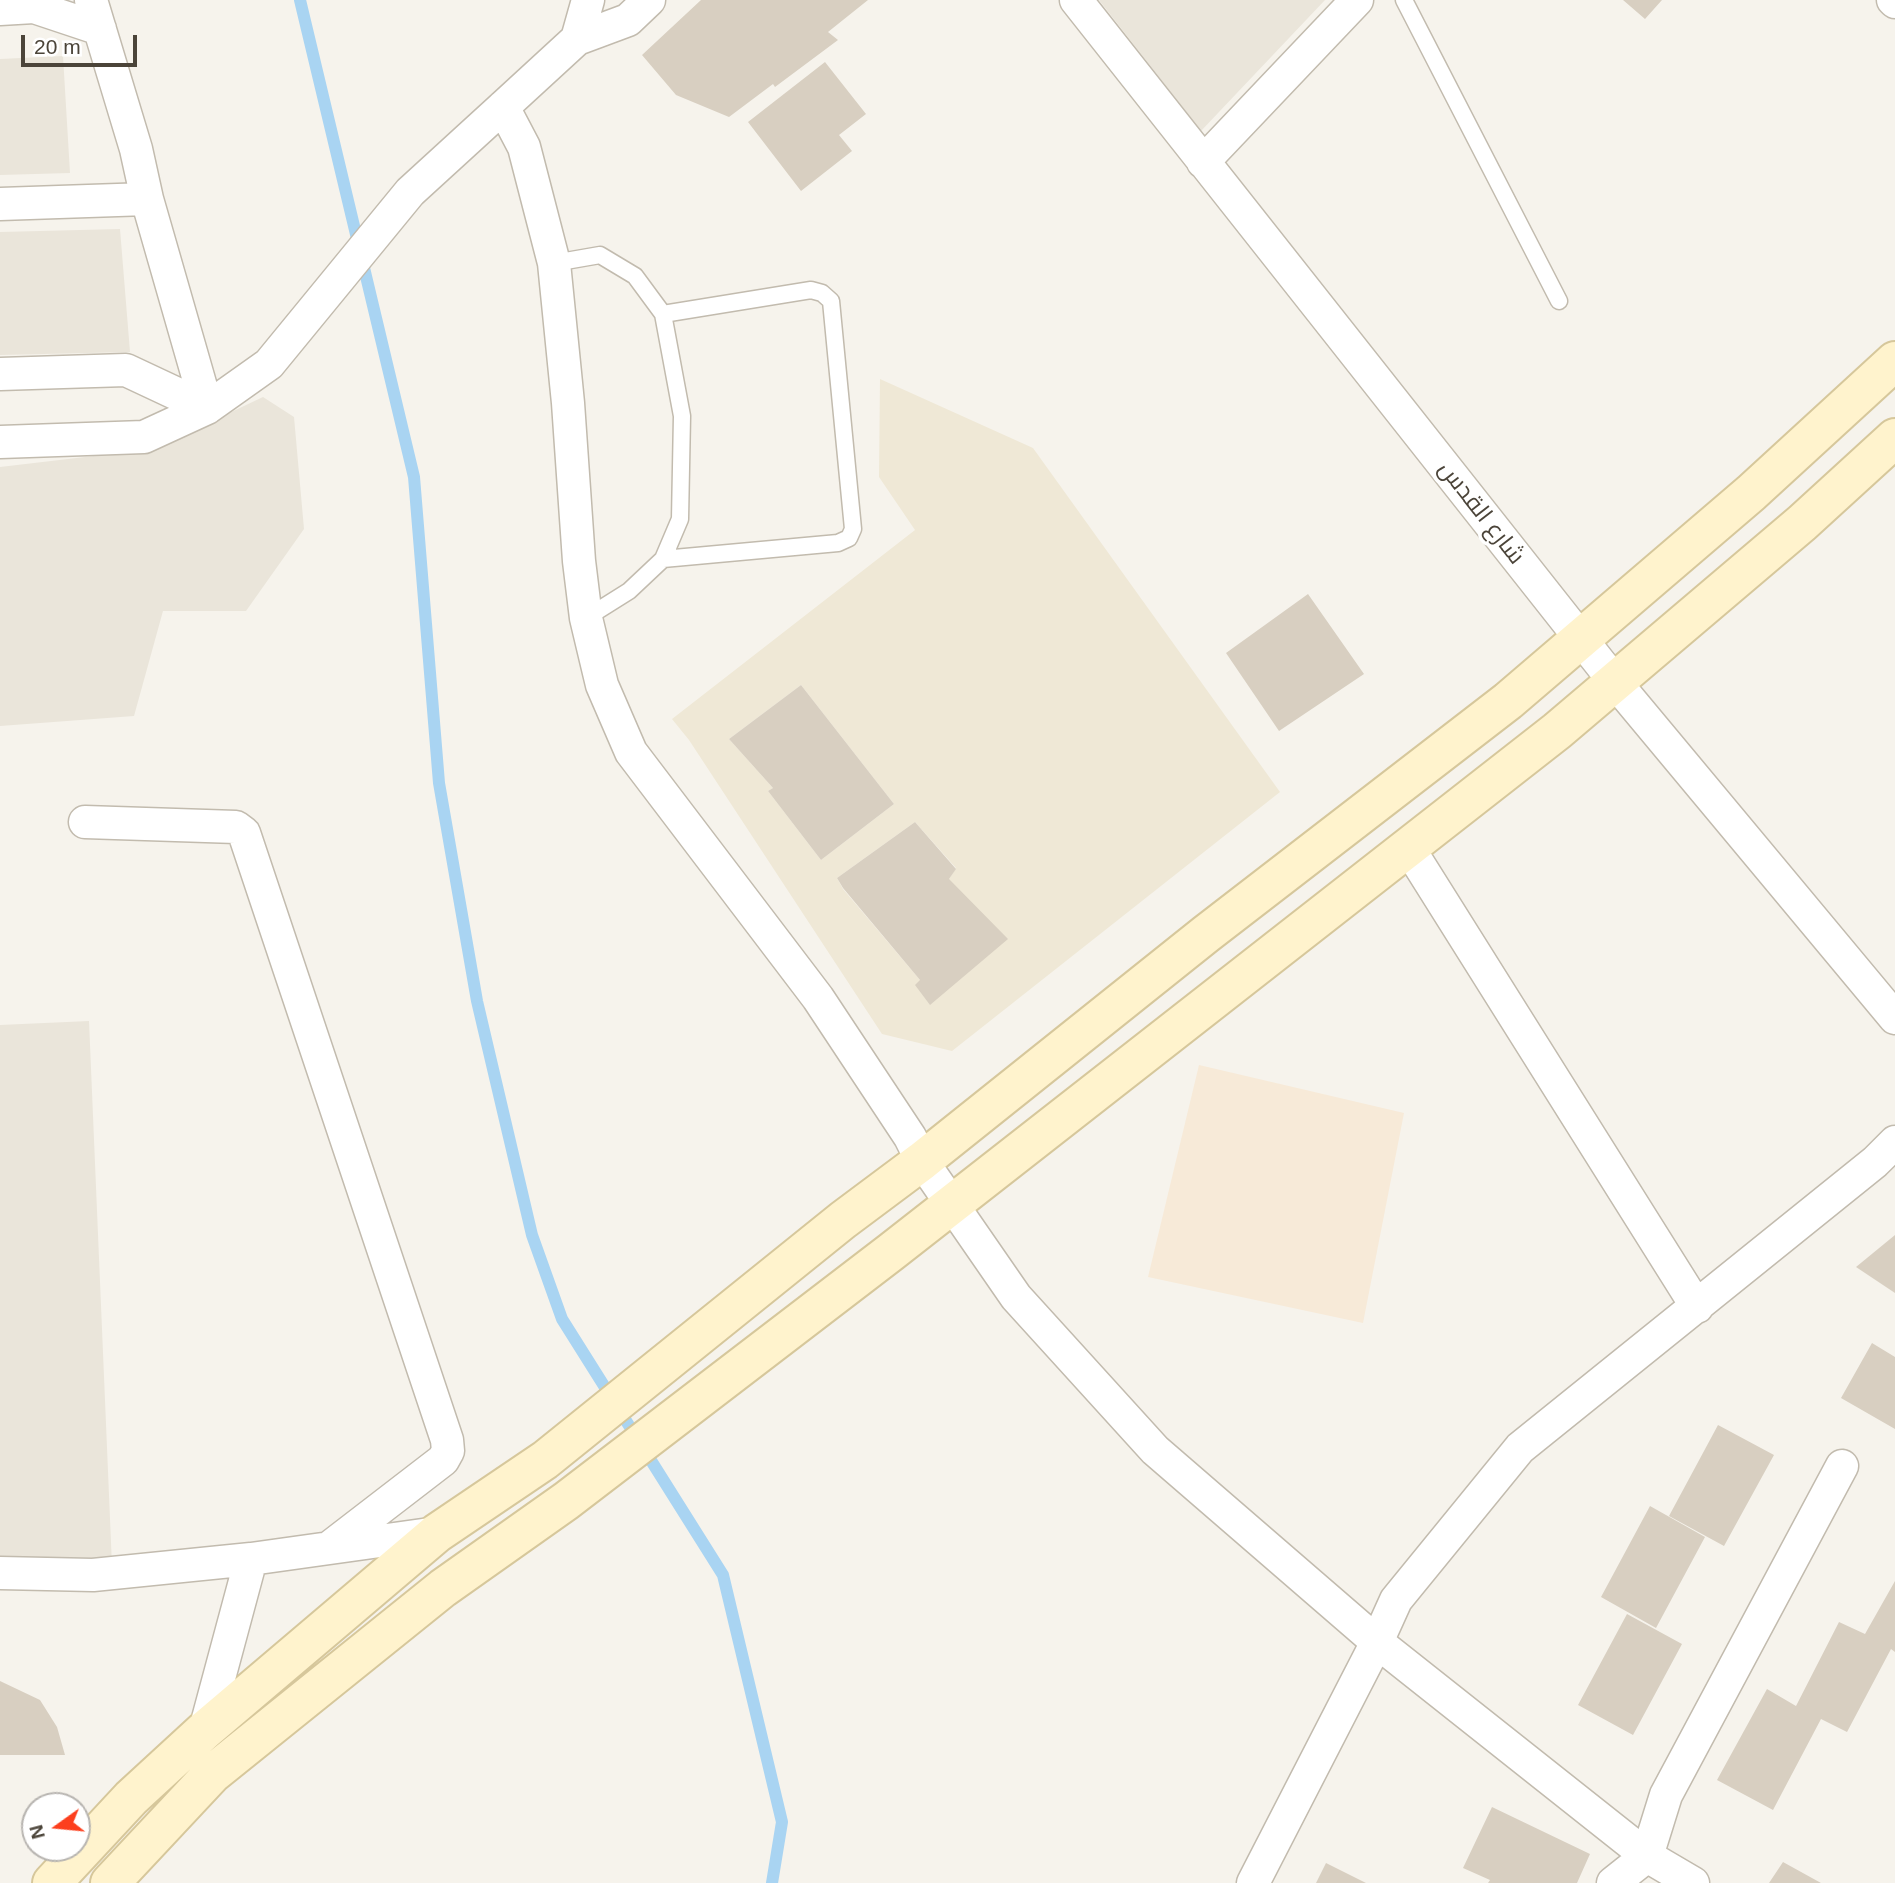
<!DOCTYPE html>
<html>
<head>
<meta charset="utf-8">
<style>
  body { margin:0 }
  #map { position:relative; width:1895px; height:1883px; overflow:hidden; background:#f6f3ec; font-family:Helvetica,sans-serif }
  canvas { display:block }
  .north { position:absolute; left:21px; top:1792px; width:70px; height:70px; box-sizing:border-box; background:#fff; border:2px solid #b7b4b0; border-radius:50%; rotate:255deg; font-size:19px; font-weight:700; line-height:28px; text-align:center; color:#4b4439 }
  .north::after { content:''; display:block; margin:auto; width:24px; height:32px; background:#fc3f1d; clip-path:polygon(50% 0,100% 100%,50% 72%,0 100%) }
  .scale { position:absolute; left:21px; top:35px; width:116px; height:32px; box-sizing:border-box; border:4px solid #4b4439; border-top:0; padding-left:9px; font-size:21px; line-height:24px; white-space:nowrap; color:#4b4439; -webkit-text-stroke:5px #fff; paint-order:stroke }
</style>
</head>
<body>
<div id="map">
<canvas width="1895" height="1883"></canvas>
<div class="north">N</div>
<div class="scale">20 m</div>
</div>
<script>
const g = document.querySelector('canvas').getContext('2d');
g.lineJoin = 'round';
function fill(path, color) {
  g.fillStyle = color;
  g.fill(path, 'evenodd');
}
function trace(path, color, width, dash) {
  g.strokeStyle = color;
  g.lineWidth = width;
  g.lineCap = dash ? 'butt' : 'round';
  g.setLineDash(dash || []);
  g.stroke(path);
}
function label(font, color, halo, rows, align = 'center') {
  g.font = font + ' Helvetica,Cairo,sans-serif';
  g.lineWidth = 7;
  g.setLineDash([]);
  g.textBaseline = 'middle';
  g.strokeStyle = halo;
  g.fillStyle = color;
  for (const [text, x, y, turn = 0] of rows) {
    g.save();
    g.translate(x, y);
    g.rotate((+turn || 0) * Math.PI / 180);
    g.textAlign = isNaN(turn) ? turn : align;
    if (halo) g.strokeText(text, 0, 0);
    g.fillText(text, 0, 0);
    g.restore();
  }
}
const residential = new Path2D(`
  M1099,0H1325L1201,131Z
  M63,56L70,173L0,175V59Z
  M120,229L130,352L0,355V232Z
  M263,397L294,417L304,529L246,611H163L134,716L0,726V467L153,449Z
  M89,1021L112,1566L0,1569V1025Z`);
const commercial = new Path2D(`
  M1199,1065L1404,1113L1363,1323L1148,1277Z`);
const education = new Path2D(`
  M880,379L1033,448L1280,792L952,1051L882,1034L689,740L672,719L915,530L879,477ZM801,685L894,804L821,860L768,791L773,788L729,739ZM915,822L956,868L949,879L930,1004L920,980L843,889L837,878Z`);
const stream = new Path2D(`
  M300,0L414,477L439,783L477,1001L532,1235L562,1319L723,1575L782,1822L772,1883`);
const building = new Path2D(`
  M701,0H868L828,32L838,40L775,87L773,84L729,117L676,95L642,55Z
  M1623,0H1662L1645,19Z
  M825,62L866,114L839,135L852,151L801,191L748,122Z
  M1308,594L1364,674L1279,731L1226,653Z
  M801,685L894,804L821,860L768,791L773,788L729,739Z
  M915,822L956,869L949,879L1008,939L930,1005L915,985L920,980L843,888L837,878Z
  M1895,1235V1293L1856,1267Z
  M1872,1343L1895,1357V1429L1841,1398Z
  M1718,1425L1774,1455L1724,1546L1669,1516Z
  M1650,1506L1705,1537L1656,1628L1601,1597Z
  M1895,1581V1652L1891,1649L1847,1732L1821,1719L1773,1810L1717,1780L1767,1689L1796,1706L1839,1622L1865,1634Z
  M1627,1614L1682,1644L1633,1735L1578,1705Z
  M0,1681L40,1700L57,1727L65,1755H0Z
  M1492,1807L1590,1854L1577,1883H1488L1490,1880L1463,1868Z
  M1783,1862L1821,1883H1769Z
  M1326,1863L1366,1883H1316Z`);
const lane = new Path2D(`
  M1404,0L1559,301
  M554,263L600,255L635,276L663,314L682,416L680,519L663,559L629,591L586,618
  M663,314L811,290L822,293L831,301L853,529L849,538L838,543L663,559`);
const street = new Path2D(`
  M91,0L136,149L147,199L207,408
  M1076,0L1615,682L1895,1018
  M1893,0L1895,2
  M0,9L34,7L100,29
  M577,39L588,0
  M503,107L524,147L554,263L568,403L579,561L586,618L602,685L631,752L818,998L910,1137L922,1161L1016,1297L1155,1450L1377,1642L1647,1856L1613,1883
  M1203,162L1357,0
  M0,204L147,199
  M0,374L126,370L207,408
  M0,442L144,437L207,408L269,364L410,192L503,107L577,39L628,20L649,0
  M85,822L236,827L244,833L447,1440L448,1451L443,1460L330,1547
  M1408,847L1697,1307
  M0,1573L93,1575L251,1559L437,1533
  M205,1730L251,1559
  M1253,1883L1377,1642L1396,1600L1520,1448L1875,1162L1895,1142
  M1693,1883L1647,1856L1666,1795L1842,1466`);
const secondary = new Path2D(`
  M52,1883L131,1798L205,1730L437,1533L545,1460L843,1220L922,1161L1206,934L1508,701L1751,493L1895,361
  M110,1883L212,1774L443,1588L566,1501L891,1252L1557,731L1802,523L1895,438`);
const streetNames = [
  ["شارع القدس",1481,513,52]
];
fill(residential, '#eae5da');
fill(commercial, '#f7ead8');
fill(education, '#efe8d6');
trace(stream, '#a9d4f2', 12);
fill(building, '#d8cfc1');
trace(lane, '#c2bbae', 19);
trace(street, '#c2bbae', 35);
trace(secondary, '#d6c79b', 42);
trace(lane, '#fff', 16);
trace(street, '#fff', 32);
trace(secondary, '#fff3cd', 38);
label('24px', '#4b4439', '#fff', streetNames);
</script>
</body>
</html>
